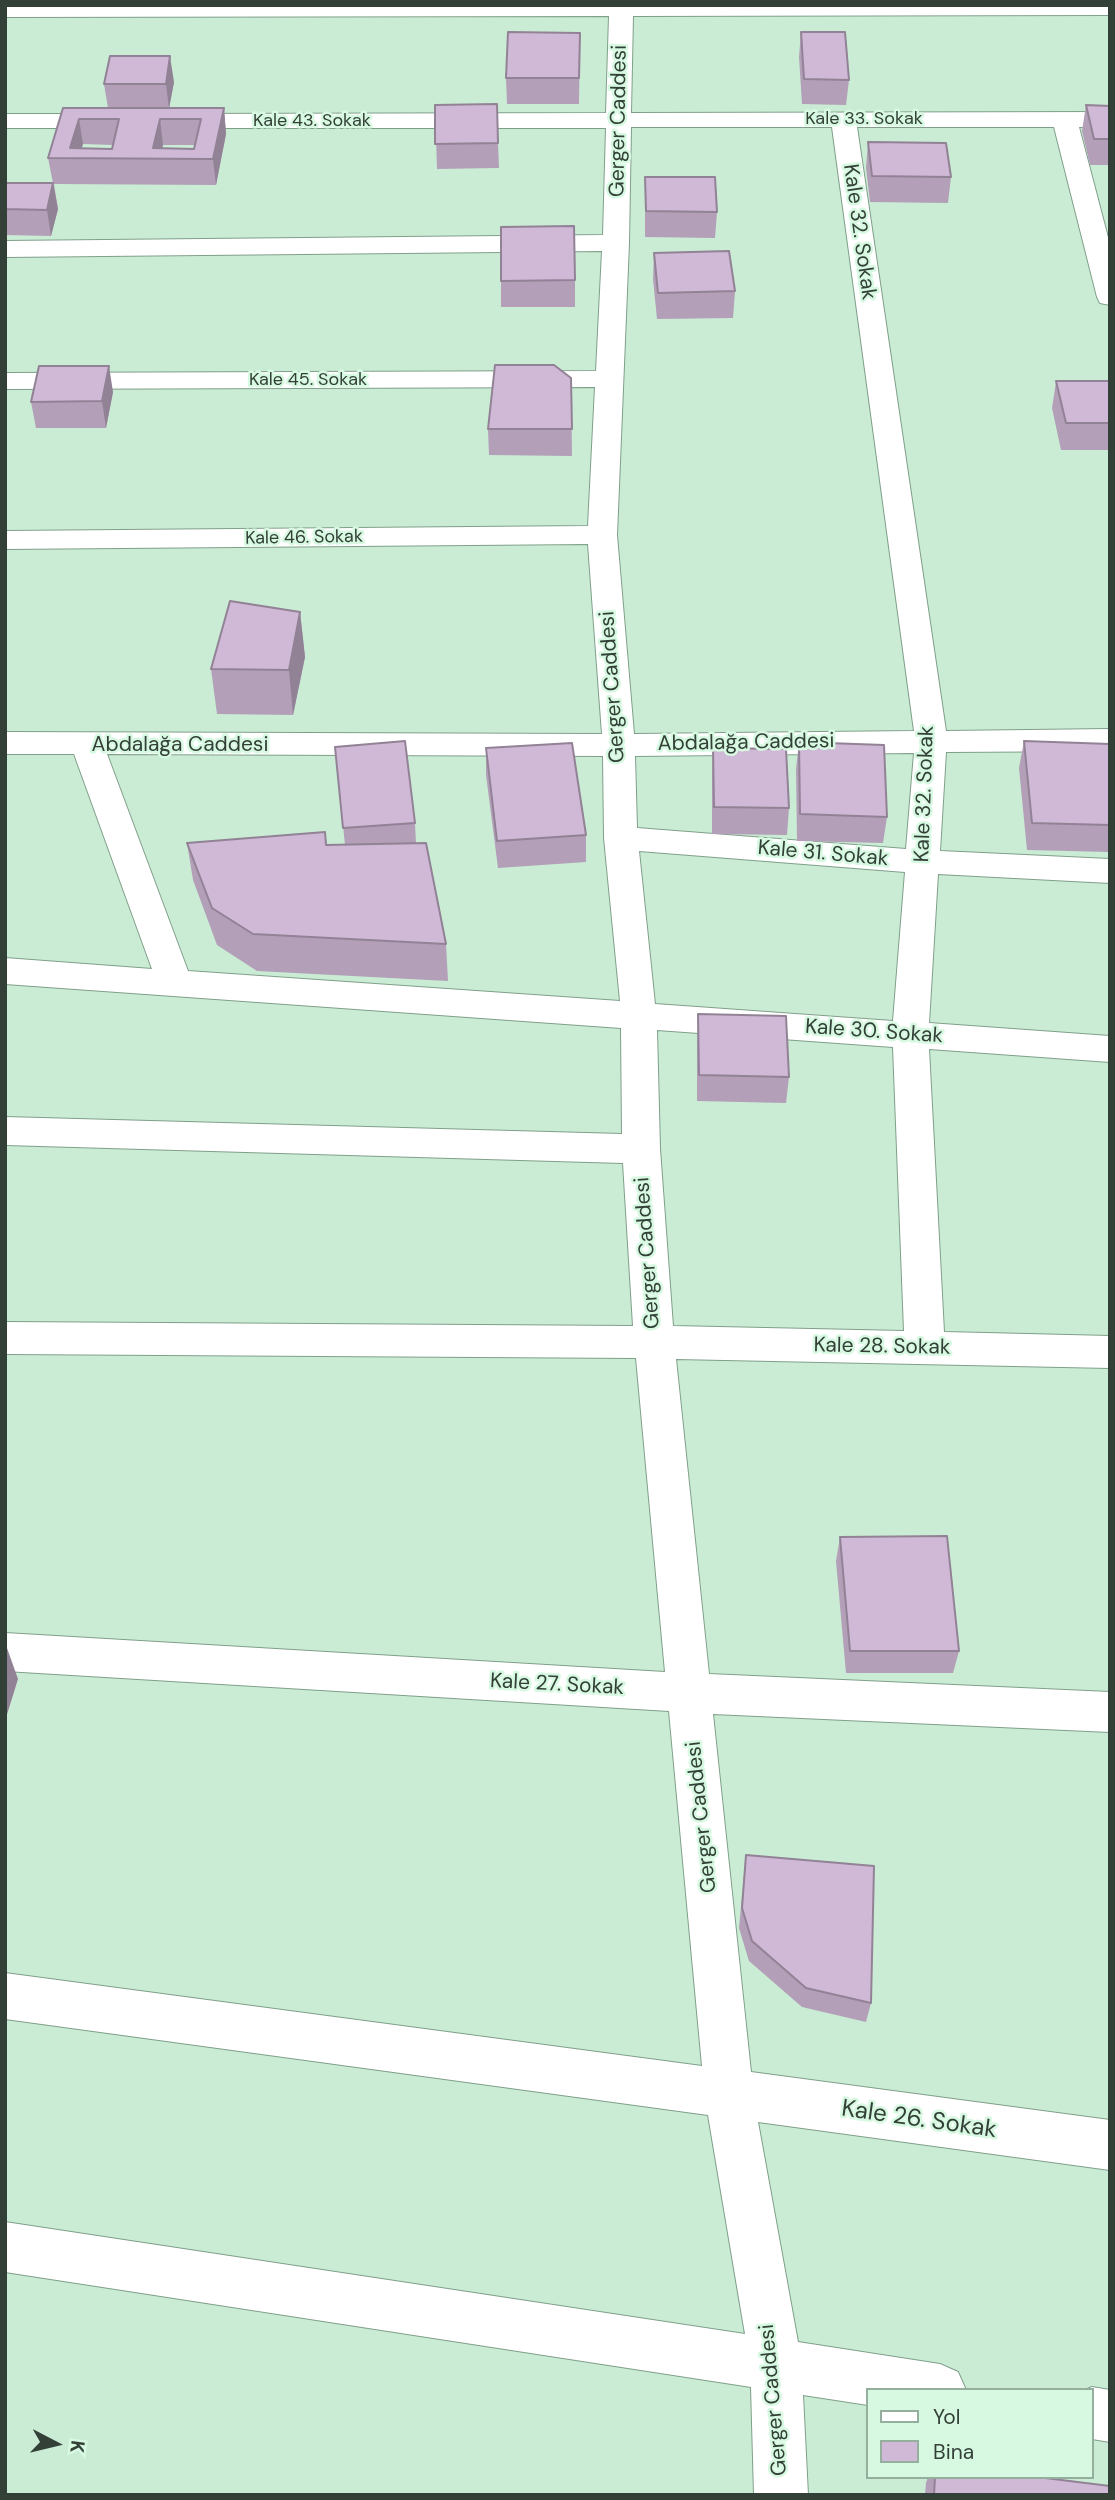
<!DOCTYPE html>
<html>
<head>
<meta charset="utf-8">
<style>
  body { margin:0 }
  #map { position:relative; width:1115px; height:2500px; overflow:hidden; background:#caecd5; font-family:"DM Sans",sans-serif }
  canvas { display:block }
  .frame { position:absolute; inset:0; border:7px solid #334037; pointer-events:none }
  .legend { position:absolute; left:866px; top:2388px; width:228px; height:91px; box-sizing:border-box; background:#d7f9e2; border:2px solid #95af9e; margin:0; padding:9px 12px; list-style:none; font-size:21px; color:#334037 }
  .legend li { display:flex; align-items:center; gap:14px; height:35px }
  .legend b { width:35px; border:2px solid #95af9e }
  .north { position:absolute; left:21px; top:2409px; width:70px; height:70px; -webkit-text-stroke:5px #d7f9e2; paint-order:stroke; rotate:97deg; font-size:19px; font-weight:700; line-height:28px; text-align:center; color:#334037 }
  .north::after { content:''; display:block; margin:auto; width:24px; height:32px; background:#334037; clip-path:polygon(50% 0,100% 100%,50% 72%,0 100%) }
</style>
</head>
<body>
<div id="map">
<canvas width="1115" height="2500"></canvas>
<div class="frame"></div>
<ul class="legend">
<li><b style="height:9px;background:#fff"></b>Yol</li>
<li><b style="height:19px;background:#d0b9d6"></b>Bina</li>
</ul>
<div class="north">K</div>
</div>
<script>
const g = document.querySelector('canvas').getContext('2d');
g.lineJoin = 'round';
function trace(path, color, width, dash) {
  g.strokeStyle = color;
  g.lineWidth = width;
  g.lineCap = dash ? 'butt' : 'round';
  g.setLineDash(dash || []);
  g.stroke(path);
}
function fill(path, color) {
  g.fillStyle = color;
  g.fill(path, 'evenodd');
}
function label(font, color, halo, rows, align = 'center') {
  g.font = font + ' "DM Sans",sans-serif';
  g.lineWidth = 5;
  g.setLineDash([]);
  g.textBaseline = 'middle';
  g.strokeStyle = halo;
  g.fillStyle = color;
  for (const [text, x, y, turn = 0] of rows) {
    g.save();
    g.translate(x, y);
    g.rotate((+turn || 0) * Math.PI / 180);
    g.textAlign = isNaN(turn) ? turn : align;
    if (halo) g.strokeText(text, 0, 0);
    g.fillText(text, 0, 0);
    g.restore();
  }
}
const minor = new Path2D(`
  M5,5H1110V15L633,16L631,113L1110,112V126L1079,127L1110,245V305L1100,303L1097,297L1054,127H857L946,731L1110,729V751L946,752L940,851L1110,859V883L938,874L929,1023L1110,1036V1062L929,1049L944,1332L1110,1336V1368L676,1359L709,1674L1110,1692V1732L713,1714L751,2072L1110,2120V2170L758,2122L798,2342L940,2364L958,2372L966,2390H868V2405L803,2395L808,2495H754L751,2387L5,2272V2222L745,2334L708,2115L5,2019V1973L702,2066L669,1711L5,1671V1633L665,1672L636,1358L5,1354V1322L633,1326L623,1163L5,1145V1117L622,1134L621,1028L5,984V958L152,969L74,754H5V732L602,734L588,544L5,549V531L588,526L595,387L5,389V373L596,371L602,251L5,257V241L603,235L606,128H174L165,126L162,121L165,116L174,114L606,113L609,16L5,17ZM631,127H832L914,731L634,734L617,535L629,243ZM914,753L906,849L637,828L635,756ZM107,754L603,756L604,838L620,1001L188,971ZM639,851L905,872L893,1021L655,1004ZM657,1030L893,1047L904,1331L673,1326L660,1149Z
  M5,114H110L119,116L122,121L119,126L110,128H5Z
  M1092,2387L1110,2390V2442L1092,2439V2390H1085Z`);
const wall = new Path2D(`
  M801,32L849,80L846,105L802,104L799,57Z
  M580,33L579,104H507L506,78Z
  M174,82L169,108H224L226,134L216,185L54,184L58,209L51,236L5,235V183H53L48,158L63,108H108L104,84ZM83,144L113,145L112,149L81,148ZM163,145H195L194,149L162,148Z
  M435,105L498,143L499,168L437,169Z
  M1086,105L1110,106V165H1090L1082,131Z
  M868,142L951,177L948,203L870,202L866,168Z
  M645,177L717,212L715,238L645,237Z
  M654,253L735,291L733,318L657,319L653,279Z
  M575,280V307H501V281Z
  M571,378L572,456L489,455L488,429Z
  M1110,381V450H1061L1052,408L1056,382Z
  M113,392L106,428H36L31,402Z
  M300,612L305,657L293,715L217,714L211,669Z
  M1024,741L1110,744L1109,852L1027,850L1019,768Z
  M799,742L887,817L883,843L797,841L796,769Z
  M335,747L415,823L416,844L446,944L448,981L257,971L217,945L193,880L187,843L325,832L327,845H345Z
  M486,748L586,835V862L498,868L486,775Z
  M713,748L789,808L787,835L712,834V775Z
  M698,1014L789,1077L786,1103L697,1101V1041Z
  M840,1537L959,1651L953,1673H846L836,1561Z
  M746,1855L871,2003L866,2022L802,2007L749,1961L739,1928L744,1875Z
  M928,2477H1037L1110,2495H925L926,2483Z`);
const shadedWall = new Path2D(`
  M170,56L174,82L169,109L166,84Z
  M224,108L226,134L216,185L213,159Z
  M79,119L83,144L79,158L70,148Z
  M160,119L163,145L160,159L153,148Z
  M53,183L58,209L51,236L47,210Z
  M109,366L113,392L106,428L102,401Z
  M300,612L305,657L293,715L289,670Z
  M7,1648L18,1679L5,1721V1653Z`);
const building = new Path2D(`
  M508,32L580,33L579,78H506Z
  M801,32H845L849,80L804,79Z
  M110,56H170L166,84H104Z
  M497,104L498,143L435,144V105Z
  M1086,105L1110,106V139H1094Z
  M63,108H224L213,159L48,158ZM79,119H119L112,149L70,148ZM160,119H201L194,149L153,148Z
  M868,142L946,143L951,177L872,176Z
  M645,177H715L717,212L646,211Z
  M5,183H53L47,210L5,209Z
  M574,226L575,280L501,281V227Z
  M729,251L735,291L658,293L654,253Z
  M495,365H554L571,378L572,429H488Z
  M39,366H109L102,401L31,402Z
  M1056,381H1110V423H1066Z
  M230,601L300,612L289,670L211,669Z
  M405,741L415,823L343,828L335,747Z
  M1024,741L1110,744V825L1032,823Z
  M799,742L884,745L887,817L800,814Z
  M572,743L586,835L497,841L486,748Z
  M713,748L786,749L789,808L714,807Z
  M325,832L326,845L426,843L446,944L253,934L212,908L187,843Z
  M698,1014L786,1016L789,1077L699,1075Z
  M947,1536L959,1651H850L840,1537Z
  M746,1855L874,1866L871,2003L806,1988L752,1941L742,1908Z
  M935,2477H1037L1110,2486V2495H934Z`);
const farStreetnames = [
  ["Kale 33. Sokak",864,119],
  ["Kale 43. Sokak",312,121],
  ["Kale 45. Sokak",308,380],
  ["Kale 46. Sokak",304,538,-1]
];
const streetNames = [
  ["Gerger Caddesi",619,121,-89],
  ["Kale 32. Sokak",859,232,82],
  ["Gerger Caddesi",613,687,-94],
  ["Abdalağa Caddesi",746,743,-1],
  ["Abdalağa Caddesi",180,745],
  ["Kale 32. Sokak",925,794,-88],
  ["Kale 31. Sokak",823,854,5],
  ["Kale 30. Sokak",874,1032,4],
  ["Gerger Caddesi",648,1253,-94],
  ["Kale 28. Sokak",882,1347,1],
  ["Kale 27. Sokak",557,1685,3],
  ["Gerger Caddesi",702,1817,-96],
  ["Gerger Caddesi",774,2400,-95]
];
const nearStreetnames = [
  ["Kale 26. Sokak",919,2120,8]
];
trace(minor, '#809f8a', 2);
fill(minor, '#fff');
fill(wall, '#b39fb8');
fill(shadedWall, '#928296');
fill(building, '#d0b9d6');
trace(building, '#928296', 2);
label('18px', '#334037', '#d7f9e2', farStreetnames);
label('21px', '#334037', '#d7f9e2', streetNames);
label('24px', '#334037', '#d7f9e2', nearStreetnames);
</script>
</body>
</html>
